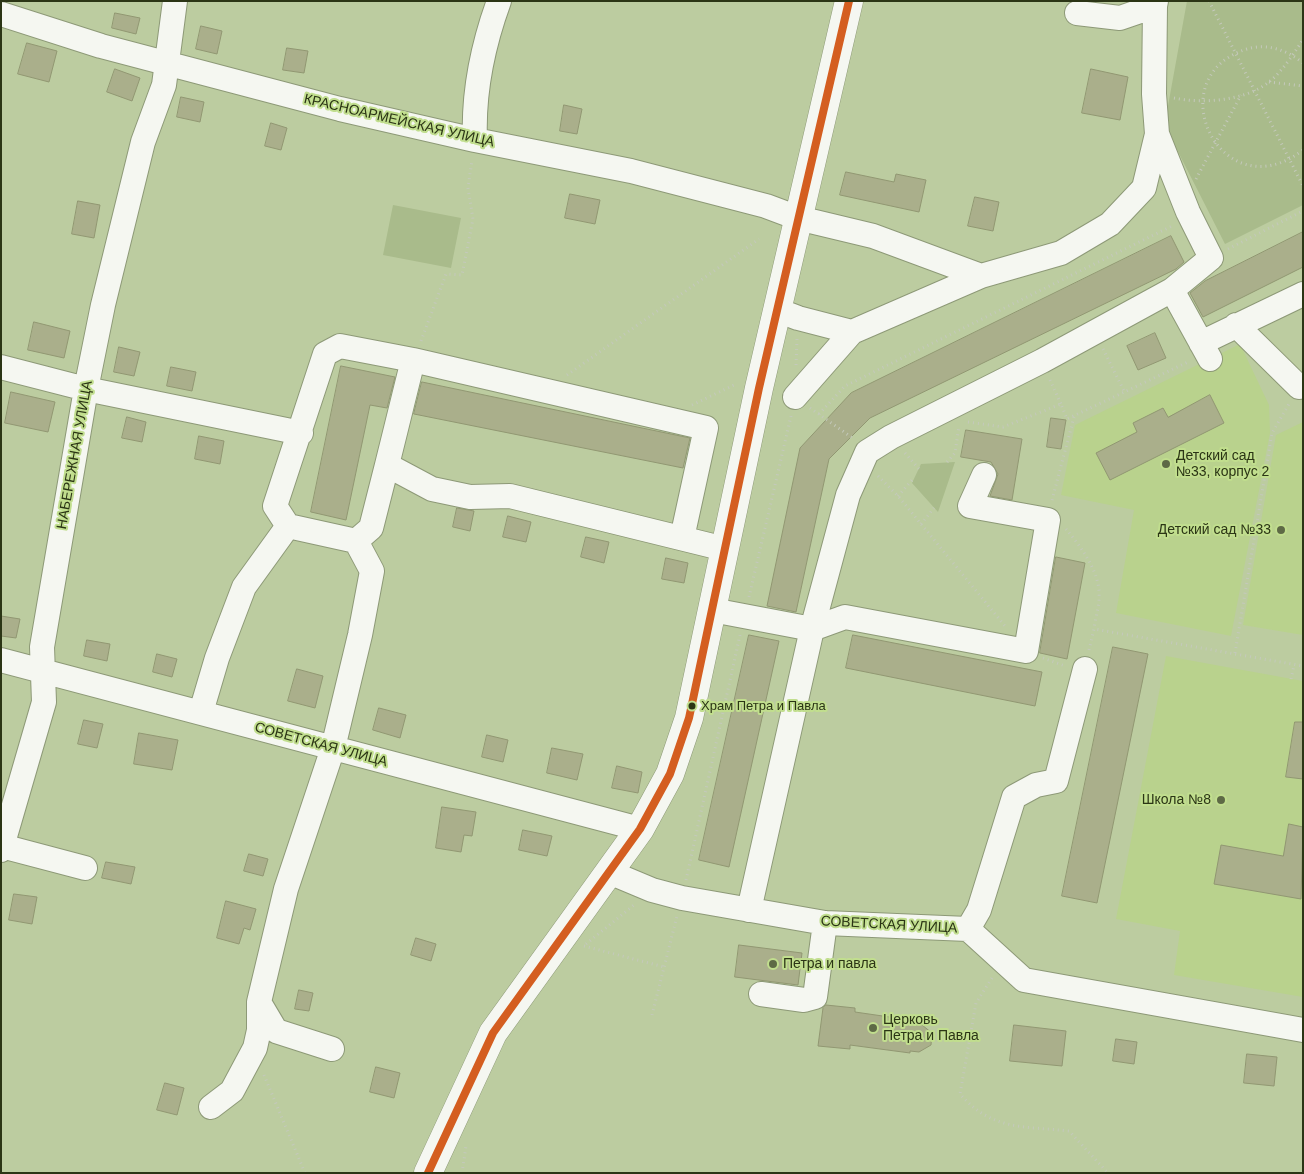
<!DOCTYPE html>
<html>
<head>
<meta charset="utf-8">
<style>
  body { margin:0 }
  #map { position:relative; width:1304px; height:1174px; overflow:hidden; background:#bccca0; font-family:Helvetica,sans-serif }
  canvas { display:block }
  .frame { position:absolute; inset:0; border:2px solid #2b3515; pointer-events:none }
</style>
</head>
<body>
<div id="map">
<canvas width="1304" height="1174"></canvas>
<div class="frame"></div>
</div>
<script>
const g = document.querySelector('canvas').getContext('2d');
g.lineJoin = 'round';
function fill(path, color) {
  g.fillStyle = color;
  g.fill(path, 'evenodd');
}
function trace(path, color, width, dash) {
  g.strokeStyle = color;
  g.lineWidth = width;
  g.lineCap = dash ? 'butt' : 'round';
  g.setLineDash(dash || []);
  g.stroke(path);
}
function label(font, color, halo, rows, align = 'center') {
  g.font = font + ' Helvetica,sans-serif';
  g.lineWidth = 4;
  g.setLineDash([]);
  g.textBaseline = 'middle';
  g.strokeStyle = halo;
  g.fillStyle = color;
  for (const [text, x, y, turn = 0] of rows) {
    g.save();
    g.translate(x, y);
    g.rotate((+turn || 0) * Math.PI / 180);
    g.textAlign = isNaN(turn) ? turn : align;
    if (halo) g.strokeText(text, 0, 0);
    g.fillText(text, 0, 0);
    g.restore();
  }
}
const built = new Path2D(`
  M1240,344L1269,405L1270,433L1231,636L1116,613L1134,510L1061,495L1075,425Z
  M1303,422V635L1243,625L1276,435Z
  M1166,656L1303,681V997L1174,975L1180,931L1116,919Z`);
const green = new Path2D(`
  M1187,1L1303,2V205L1225,244L1169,134L1166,117Z
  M393,205L461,218L451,268L383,255Z
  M955,462L938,512L912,483L921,464Z`);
const building = new Path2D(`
  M115,13L140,18L136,34L112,28Z
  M201,26L222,31L217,54L196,49Z
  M27,43L57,51L49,82L18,74Z
  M287,48L308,51L304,73L283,70Z
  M115,69L140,78L132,101L107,92Z
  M1091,69L1128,77L1120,120L1082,113Z
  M181,97L204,102L200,122L177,117Z
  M564,105L582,109L577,134L560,131Z
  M271,123L287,128L281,150L265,146Z
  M846,172L894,182L896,174L926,180L919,212L840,195Z
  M570,194L600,200L595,224L565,218Z
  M975,197L999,202L993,231L968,226Z
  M78,201L100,205L94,238L72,234Z
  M1303,232V267L1203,317L1190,293L1205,281Z
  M1171,236L1184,262L1176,269L870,418L829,459L796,612L767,606L800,448L851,393Z
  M34,322L70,331L64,358L28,350Z
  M1155,333L1166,358L1138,370L1127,346Z
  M119,347L140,352L134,376L114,372Z
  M341,366L395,377L387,408L370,405L346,520L311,512Z
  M171,367L196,372L192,391L167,386Z
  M422,382L690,438L683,468L414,414Z
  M11,392L55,402L48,432L5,423Z
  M1210,395L1224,423L1110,480L1096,453L1137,432L1133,423L1163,408L1168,417Z
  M127,417L146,422L142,442L122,438Z
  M1051,418L1066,420L1061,449L1047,447Z
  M966,430L1022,439L1012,500L990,496L998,474L991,462L961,457Z
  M199,436L224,441L220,464L195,459Z
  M457,508L474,511L470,531L453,527Z
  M508,516L531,522L526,542L503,537Z
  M586,537L609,542L604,563L581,557Z
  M1056,557L1085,563L1067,659L1040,653Z
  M666,558L688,563L684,583L662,579Z
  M1,616L20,619L16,638L1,636Z
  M749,635L779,641L729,867L699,860Z
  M853,635L1042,672L1035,706L846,668Z
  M87,640L110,644L107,661L84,656Z
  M1113,647L1148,654L1097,903L1062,896Z
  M157,654L177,659L172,677L153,672Z
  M297,669L323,676L315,708L288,701Z
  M379,708L406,715L400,738L373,730Z
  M84,720L103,724L97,748L78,744Z
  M1295,722H1303V779L1286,777Z
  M139,733L178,740L172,770L134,764Z
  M487,735L508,740L503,762L482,757Z
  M552,748L583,754L577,780L547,773Z
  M617,766L642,772L638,793L612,788Z
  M442,807L476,812L472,836L464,835L461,852L436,848Z
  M1289,824L1303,827L1301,899L1214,884L1221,845L1283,856Z
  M523,830L552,836L547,856L519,850Z
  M249,854L268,859L263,876L244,871Z
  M106,862L135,867L131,884L102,878Z
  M14,894L37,897L32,924L9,920Z
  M226,901L256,909L250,930L244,928L239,944L217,938Z
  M416,938L436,944L431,961L411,955Z
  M739,945L802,953L798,985L735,977Z
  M299,990L313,993L309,1011L295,1009Z
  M826,1005L855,1008V1012L917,1021L932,1033L931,1045L919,1052L910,1051V1053L850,1045V1049L818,1046L823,1008Z
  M1014,1025L1066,1031L1062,1066L1010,1061Z
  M1116,1039L1137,1042L1134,1064L1113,1061Z
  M1247,1054L1277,1057L1274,1086L1244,1083Z
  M376,1067L400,1073L394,1098L370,1092Z
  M165,1083L184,1088L177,1115L157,1110Z`);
const path = new Path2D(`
  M1209,1L1303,186
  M1303,63C1287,50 1267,43 1247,49C1156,77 1221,213 1303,150
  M1269,82L1303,86
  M1174,98C1203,104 1245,101 1269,82C1283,71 1293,54 1303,40
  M1196,179L1241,95
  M1228,249L1303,211
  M421,341L446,274L462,275L473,219L468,188L472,160
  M1103,349L1124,391
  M796,365L797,339
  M567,375L759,239
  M1050,380L1061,404
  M692,405L734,385
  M810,408L854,439
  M819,414L845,386L1174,225
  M968,422L1003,427L1061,404L1067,419L1190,361
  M905,453L919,469
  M947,462L955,453L959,426
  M878,476L898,496L1005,626
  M898,496L914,478
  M1052,500L1074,417
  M921,524L934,508
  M1066,529C1081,547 1101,573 1099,598C1099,608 1095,619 1094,629
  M749,597L791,416
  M1089,650L1094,629L1303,666
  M1235,653L1272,433L1289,404
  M1043,658L1065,666
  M1291,679L1294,665
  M686,880L740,635
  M586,944L634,905
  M584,946L664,967
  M992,978L976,1003L960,1094C992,1131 1024,1126 1069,1131L1108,1173
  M652,1015L677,916
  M264,1075L305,1173
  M462,1173L466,1146`);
const minor = new Path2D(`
  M1155,6L1154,94L1157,134L1188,212L1211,258L1172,290
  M1077,13L1120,18L1155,6L1156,1
  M1,14L101,46L340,109L475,140L631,171L766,206L798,218L873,236L981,276L1061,253L1110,224L1144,188L1157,134
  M475,140C473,93 483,45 499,1
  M777,310L798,318L852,332L981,276
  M1236,325L1299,387L1303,385
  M1201,343L1303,294
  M413,360L387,465L432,489L470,497L510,496L725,549
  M1,367L86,389L301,433
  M795,397L852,332
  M356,541L288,526L275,506L325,354L340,346L413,360L706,428L682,538
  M356,541L371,528L387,465
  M712,610L812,629L845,617L1026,651L1048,520L970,506L984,475
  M1,660L640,829
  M201,712L217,658L244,587L288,526
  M2,846L85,868
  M1,850L44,702L42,647L86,389L103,305L143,142L164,85L175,1
  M609,872L652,890L682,898L825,923L968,929L1024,980L1303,1030
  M749,910L812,629L848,495L867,452L891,437L1042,361L1172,290L1210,359
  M968,929L979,910L1014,797L1036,785L1056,781L1085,669
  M761,994L804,1000L815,997L825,923
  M260,1004L276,1031L332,1049
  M211,1107L232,1091L255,1048L259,1030V1002L286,889L333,748L360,635L372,571L356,541`);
const major = new Path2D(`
  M428,1173L493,1033L640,829L670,774L689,718L759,388L849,1`);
const bus1 = new Path2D(`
  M428,1173L493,1033L640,829L670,774L689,718L759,388L849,1`);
const markers = [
  [1166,464,5,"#5e6a46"],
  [1281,530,5,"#5e6a46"],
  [692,706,4.5,"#2b3515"],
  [1221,800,5,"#5e6a46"],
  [773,964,5,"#5e6a46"],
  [873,1028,5,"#5e6a46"]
];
const busNames = [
  ["Храм Петра и Павла",701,706]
];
const streetNames = [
  ["КРАСНОАРМЕЙСКАЯ УЛИЦА",399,121,13],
  ["НАБЕРЕЖНАЯ УЛИЦА",75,455,-80],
  ["СОВЕТСКАЯ УЛИЦА",321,745,15],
  ["СОВЕТСКАЯ УЛИЦА",889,925,3]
];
const poiNames = [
  ["Детский сад",1176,456],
  ["№33, корпус 2",1176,472],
  ["Детский сад №33",1271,530,"right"],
  ["Школа №8",1211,800,"right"],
  ["Петра и павла",783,964],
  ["Церковь",883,1020],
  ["Петра и Павла",883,1036]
];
fill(built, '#b9d28d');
fill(green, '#a9bb8b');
fill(building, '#aaaf8b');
trace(building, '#919772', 1);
trace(minor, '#8d9977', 26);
trace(major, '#8d9977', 29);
trace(path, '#c4c9bb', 3, [1, 4]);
trace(minor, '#f5f7f1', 24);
trace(major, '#f5f7f1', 28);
trace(bus1, '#d45e20', 8);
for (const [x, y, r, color] of markers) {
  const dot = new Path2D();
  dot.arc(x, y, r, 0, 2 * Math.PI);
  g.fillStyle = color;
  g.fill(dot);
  trace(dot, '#c1de8e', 2);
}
label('13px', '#2b3515', '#c1de8e', busNames, 'left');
label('14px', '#2b3515', '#c1de8e', streetNames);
label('14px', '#2b3515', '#c1de8e', poiNames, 'left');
</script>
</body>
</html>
